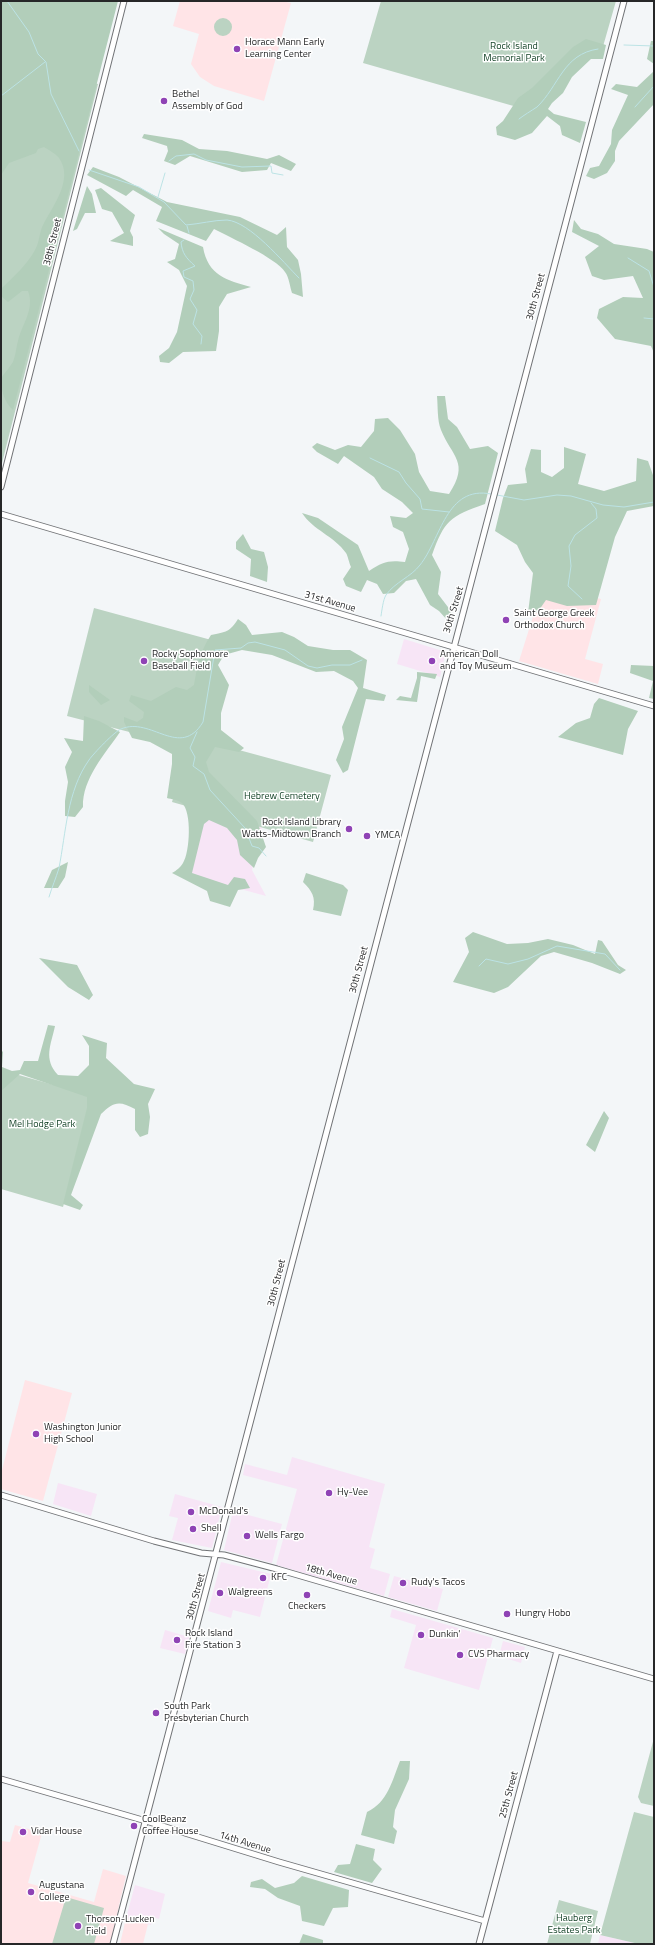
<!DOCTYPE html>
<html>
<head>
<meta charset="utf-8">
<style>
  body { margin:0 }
  #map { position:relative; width:655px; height:1945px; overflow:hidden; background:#f3f6f8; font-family:"Titillium Web",sans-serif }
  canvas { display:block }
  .frame { position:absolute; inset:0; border:2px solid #262728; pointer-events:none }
</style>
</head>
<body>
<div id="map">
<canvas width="655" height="1945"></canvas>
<div class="frame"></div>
</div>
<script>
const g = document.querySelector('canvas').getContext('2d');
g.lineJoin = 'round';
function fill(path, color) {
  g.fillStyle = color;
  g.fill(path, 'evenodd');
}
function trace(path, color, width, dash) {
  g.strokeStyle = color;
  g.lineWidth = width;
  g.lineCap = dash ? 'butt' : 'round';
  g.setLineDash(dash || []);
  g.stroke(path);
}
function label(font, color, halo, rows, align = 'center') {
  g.font = font + ' "Titillium Web",sans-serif';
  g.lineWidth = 3;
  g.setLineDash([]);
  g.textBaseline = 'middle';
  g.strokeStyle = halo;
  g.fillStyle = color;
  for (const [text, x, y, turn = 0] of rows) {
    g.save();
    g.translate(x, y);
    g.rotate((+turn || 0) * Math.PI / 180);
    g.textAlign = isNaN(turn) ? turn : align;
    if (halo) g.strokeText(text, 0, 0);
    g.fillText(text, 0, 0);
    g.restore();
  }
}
const commercial = new Path2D(`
  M404,639L446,652L440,677L397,664Z
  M206,812L262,827L252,870L266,896L189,875Z
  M292,1457L385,1484L369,1547L375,1549L370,1568L390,1574L384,1596L276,1565L297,1489L243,1475L245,1464L287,1475Z
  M58,1483L97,1494L91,1516L53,1504Z
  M175,1494L222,1507L212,1548L172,1540L178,1518L169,1516Z
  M233,1511L282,1524L272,1563L224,1550Z
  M221,1562L271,1574L260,1617L233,1610L231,1618L208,1611Z
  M394,1576L443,1589L437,1611L388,1597Z
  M392,1609L493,1638L479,1690L404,1668L416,1625L390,1617Z
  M165,1630L189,1637L185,1654L160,1648Z
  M503,1641L525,1647L521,1663L499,1656Z
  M135,1885L165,1894L159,1919L153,1917L151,1925L126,1918Z
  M600,1935L639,1944H598Z`);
const education = new Path2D(`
  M180,1H282L291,3L264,101L214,86L200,77L191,64L199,34L173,26Z
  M543,585L601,599L585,659L603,664L598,684L519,661Z
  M25,1380L72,1393L43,1501L1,1489V1474Z
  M15,1825L42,1833L28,1883L94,1902L103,1869L126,1876L110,1944H1V1841L10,1842Z
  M126,1918L148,1924L143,1944H120Z`);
const green = new Path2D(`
  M381,1H616L602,50L578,58L531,111L363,63Z
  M214 27a9 9 0 1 1 18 0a9 9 0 1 1-18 0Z
  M1,57L98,84L1,467Z
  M94,608L215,641L191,737L331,775L313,842L172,802L188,747L67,716Z
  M1,1070L93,1096L63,1207L1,1189Z
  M654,1738V1806L641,1803L638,1797Z
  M634,1812L654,1817V1944H639L600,1935Z
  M66,1897L104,1908L94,1944H52Z
  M559,1900L598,1911L590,1944H547Z`);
const forest = new Path2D(`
  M1,1H118L13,410C4,402 0,388 2,377C6,371 10,367 13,362C16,354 16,348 18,341C22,324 35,309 28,291H22L8,302L1,296V289C13,277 27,265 35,250C40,242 39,231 44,223C53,206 74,179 59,158C56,154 49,150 44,147L38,149L36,153L9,163L1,175Z
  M586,39L606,45L603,59H591L572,77L563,93L552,103L548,109L554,114L586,122L580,143L562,135L560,126L547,116L532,133L515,140L497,135L496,127L503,121L518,98L532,88L573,47Z
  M651,41H654V64L647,59Z
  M654,71V104L619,141L615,151V161L607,173L594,179L586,176L590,168L599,166L611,144L612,130L628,95L611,89L616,84L637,87Z
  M144,134L182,140L199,149L227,151L267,159L279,155L296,164L291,171L271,163L267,170L242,172L190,156L175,165L164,161L168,151L167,146L142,138Z
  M93,167L119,177L167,202L240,217L277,235L286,227L287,247L298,260L301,274L303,297L292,293C290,287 289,277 285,272C276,258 231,238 214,229L206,241L156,221L162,207L133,190L126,196L87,175Z
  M87,186L92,194L96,213H85L77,229L73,231Z
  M101,188L135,215L130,231L133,237V246L110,241L124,233L112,212L102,209L95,190Z
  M574,220L581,229L598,234L614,244L647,249L654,252V353L651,346L615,339L597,318L599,309L623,297L643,298L633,276L604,280L592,276L585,257L599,246L572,232Z
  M158,228L203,247C208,276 227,280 251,287L227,294L219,307V331L216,351L183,352L169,363L160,362L159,356L169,348L177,332L187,286L179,270L167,262L175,259L179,244L164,234Z
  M437,396H445L448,419L457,427L470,449L488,446L498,453L485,504C450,516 444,521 432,555L441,572L438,594L451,611L448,621L439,611L430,605L416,579L406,581L394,593L383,594L377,584L367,580L361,592L346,586L343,579L351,567C349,563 348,556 346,553C334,536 313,530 302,513L318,518L358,545L369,571C383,562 388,560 405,562L409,549L403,532L393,527L390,516L406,518L413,513L402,502L382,489L374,477L344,456L338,464L317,452L312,447L317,443L335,450L348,445L361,447L374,431L375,419L388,418L400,430L415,454L419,472L430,491L449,494C470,462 452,457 441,430C437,420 438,406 437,396Z
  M564,447L586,454L578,484L604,491L636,481L637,458L648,461L654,478V506L627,511L615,537L596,605L567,606L546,600L537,613H528L533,573L525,562L517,545L495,531L503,498L508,485L527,483L525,469L531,449L541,450V472L552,477L564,468Z
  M243,534L251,549L264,552L268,567L267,582L250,576L251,559L236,549V542Z
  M238,619L246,625L252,635L282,632L294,637L308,646L333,650H350L367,660L363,688L386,695L384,701L366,699L348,770L343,773L336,760L344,739L342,727L358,688L353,681L334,671L316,672L272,655L242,650L224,655L218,665L229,685L221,713V730L244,748L239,752L215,747L206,762L209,772L257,821L266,847L258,858L254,868L240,855L237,840L227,828L209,820L204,824L192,873L228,885L234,877L245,879L250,888L238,890L230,907L210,901L207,891L172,873C177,870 180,868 183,863C190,852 192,812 182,803C178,800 171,799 167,798L172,764V754L150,742L132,738L124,722V717L137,722L143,718L144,712L129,701L131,695L151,701L176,687L187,690L194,685C197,667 200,651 211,635C226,632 230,632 238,619Z
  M631,665L654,666V699L649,698L653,681L630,673Z
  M417,672L437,674L435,679L421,676L417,702L396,700L400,696L411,698L417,678Z
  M89,685L110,700L101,705L89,692Z
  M599,698L638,711L628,729L623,755L558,737L576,723L590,718L594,704Z
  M84,716L99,721L120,732C105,754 82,779 83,807L75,817L65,816V801L68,782L65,767L72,752L64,738L83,741Z
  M68,862L65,877L58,888H44L52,870Z
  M306,873L343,885L348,890L341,916L313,910C316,897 312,891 303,882Z
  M473,932L507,944L528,943L548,939L573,945L595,954L598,940L602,941L618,965L626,970L620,974L592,963L554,952L541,956L508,987L494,993L453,982L469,952L465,938Z
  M39,958L77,965L93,995L89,1000L68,987Z
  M48,1025L55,1026C51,1045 43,1059 58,1075L78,1076L89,1065V1046L82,1035L107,1043L106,1058L134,1084L155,1089L148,1104L150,1117L148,1134L140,1137L135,1130V1109C119,1100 113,1102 101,1114L71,1195L83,1205L80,1210L63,1204L87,1108V1097L20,1074L1,1091V1050L3,1052L2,1067L12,1071L20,1070L24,1061H38Z
  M604,1111L609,1118L595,1152L586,1145Z
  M400,1761H410L409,1779L395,1810L393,1827L397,1831L394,1844L361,1835L367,1812C388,1802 392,1781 400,1761Z
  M356,1844L375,1849L373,1860L382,1869L372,1883L334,1872L338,1865L350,1864Z
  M302,1876L349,1890L348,1907L333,1908L324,1926L302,1921L300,1906L278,1898L265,1889L250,1887L251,1882L262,1879L275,1888L294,1883Z
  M303,1934L323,1940V1944H299Z`);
const stream = new Path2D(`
  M7,1L29,32L38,54L46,62L51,94L79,151
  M624,45L654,46
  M1,96L45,62
  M635,107L654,86
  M519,119C524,115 531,111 537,107C559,86 563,54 598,49
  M169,161L176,156L194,154L206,160L242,167L271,166L272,173L283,175
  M89,170L139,187L164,202L186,225C199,224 214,220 227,220C250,222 283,262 299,278
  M158,197L165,173
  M187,226L189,233
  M184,240L181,242C182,253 186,258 195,266L183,271L184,277L193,281L194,290L190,299L197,310L193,324L202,336L201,344
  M628,258L649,271L654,287
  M644,318L654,319
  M370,458L399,472L406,483L420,499L422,509L449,512
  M497,495L524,500L557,495L571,496L603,505L624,507L654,502
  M582,599L568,586L571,566L569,546L575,535L597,518L596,509L591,503
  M381,616C382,610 383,600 386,595C395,582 411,577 420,565C441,539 446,485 491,494
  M197,732L190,748L195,757L193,766L204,774L210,790L245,828L252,846L259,848L266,856
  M49,897C52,887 56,878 59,868C66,832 67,791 89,760C93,754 115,731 121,729C151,716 180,760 203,722L215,650L241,648L248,643L255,642L285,650L308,666L317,668L332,665H350L362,660
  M479,966L486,959L508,964L528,959L557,946L605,954L620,970`);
const secondary = new Path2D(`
  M1,487L124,1
  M1,514L654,706
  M1,1495L154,1541L201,1553L224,1555L277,1569L654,1679
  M1,1779L146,1821L279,1862L485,1921
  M113,1944L624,1
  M479,1944L557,1651`);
const markers = [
  [237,49,4,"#8f43b5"],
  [164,101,4,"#8f43b5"],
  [506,620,4,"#8f43b5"],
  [144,661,4,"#8f43b5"],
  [432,661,4,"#8f43b5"],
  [349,829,4,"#8f43b5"],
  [367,836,4,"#8f43b5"],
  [36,1434,4,"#8f43b5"],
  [329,1493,4,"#8f43b5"],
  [191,1512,4,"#8f43b5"],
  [193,1529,4,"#8f43b5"],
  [247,1536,4,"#8f43b5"],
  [263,1578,4,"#8f43b5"],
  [403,1583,4,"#8f43b5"],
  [220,1593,4,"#8f43b5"],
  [307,1595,4,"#8f43b5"],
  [507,1614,4,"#8f43b5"],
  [421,1635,4,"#8f43b5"],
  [177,1640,4,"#8f43b5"],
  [460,1655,4,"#8f43b5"],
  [156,1713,4,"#8f43b5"],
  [134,1826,4,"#8f43b5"],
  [23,1832,4,"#8f43b5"],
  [31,1892,4,"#8f43b5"],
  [78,1926,4,"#8f43b5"]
];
const poiNames = [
  ["Horace Mann Early",245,43],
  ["Learning Center",245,55],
  ["Bethel",172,95],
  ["Assembly of God",172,107],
  ["Saint George Greek",514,614],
  ["Orthodox Church",514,626],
  ["Rocky Sophomore",152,655],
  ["Baseball Field",152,667],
  ["American Doll",440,655],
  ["and Toy Museum",440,667],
  ["Rock Island Library",341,823,"right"],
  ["Watts-Midtown Branch",341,835,"right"],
  ["YMCA",375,836],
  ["Washington Junior",44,1428],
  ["High School",44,1440],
  ["Hy-Vee",337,1493],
  ["McDonald's",199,1512],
  ["Shell",201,1529],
  ["Wells Fargo",255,1536],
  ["KFC",271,1578],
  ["Rudy's Tacos",411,1583],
  ["Walgreens",228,1593],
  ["Checkers",307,1607,"center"],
  ["Hungry Hobo",515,1614],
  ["Rock Island",185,1634],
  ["Fire Station 3",185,1646],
  ["Dunkin'",429,1635],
  ["CVS Pharmacy",468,1655],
  ["South Park",164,1707],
  ["Presbyterian Church",164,1719],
  ["CoolBeanz",142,1820],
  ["Coffee House",142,1832],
  ["Vidar House",31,1832],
  ["Augustana",39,1886],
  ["College",39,1898],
  ["Thorson-Lucken",86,1920],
  ["Field",86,1932]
];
const parkNames = [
  ["Rock Island",514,47],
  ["Memorial Park",514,59],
  ["Hebrew Cemetery",282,797],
  ["Mel Hodge Park",42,1125],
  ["Hauberg",574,1919],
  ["Estates Park",574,1931]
];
const streetNames = [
  ["38th Street",53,242,-76],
  ["30th Street",536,297,-75],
  ["31st Avenue",330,602,16],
  ["30th Street",454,610,-73],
  ["30th Street",359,970,-75],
  ["30th Street",277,1283,-76],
  ["18th Avenue",331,1575,16],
  ["30th Street",196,1597,-75],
  ["25th Street",509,1795,-75],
  ["14th Avenue",245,1843,17]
];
fill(commercial, '#f7e5f6');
fill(education, '#ffe4e7');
fill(green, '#bbd3c2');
fill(forest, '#b2ceba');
trace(stream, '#bce3e5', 1);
trace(secondary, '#717376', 7);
trace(secondary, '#fff', 5);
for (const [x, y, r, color] of markers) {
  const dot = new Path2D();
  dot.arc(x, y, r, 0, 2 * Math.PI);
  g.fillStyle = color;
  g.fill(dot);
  trace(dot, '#fff', 1.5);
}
label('10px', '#262728', '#fff', poiNames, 'left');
label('10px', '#0e3e22', '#fff', parkNames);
label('10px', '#262728', '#fff', streetNames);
</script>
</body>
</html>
